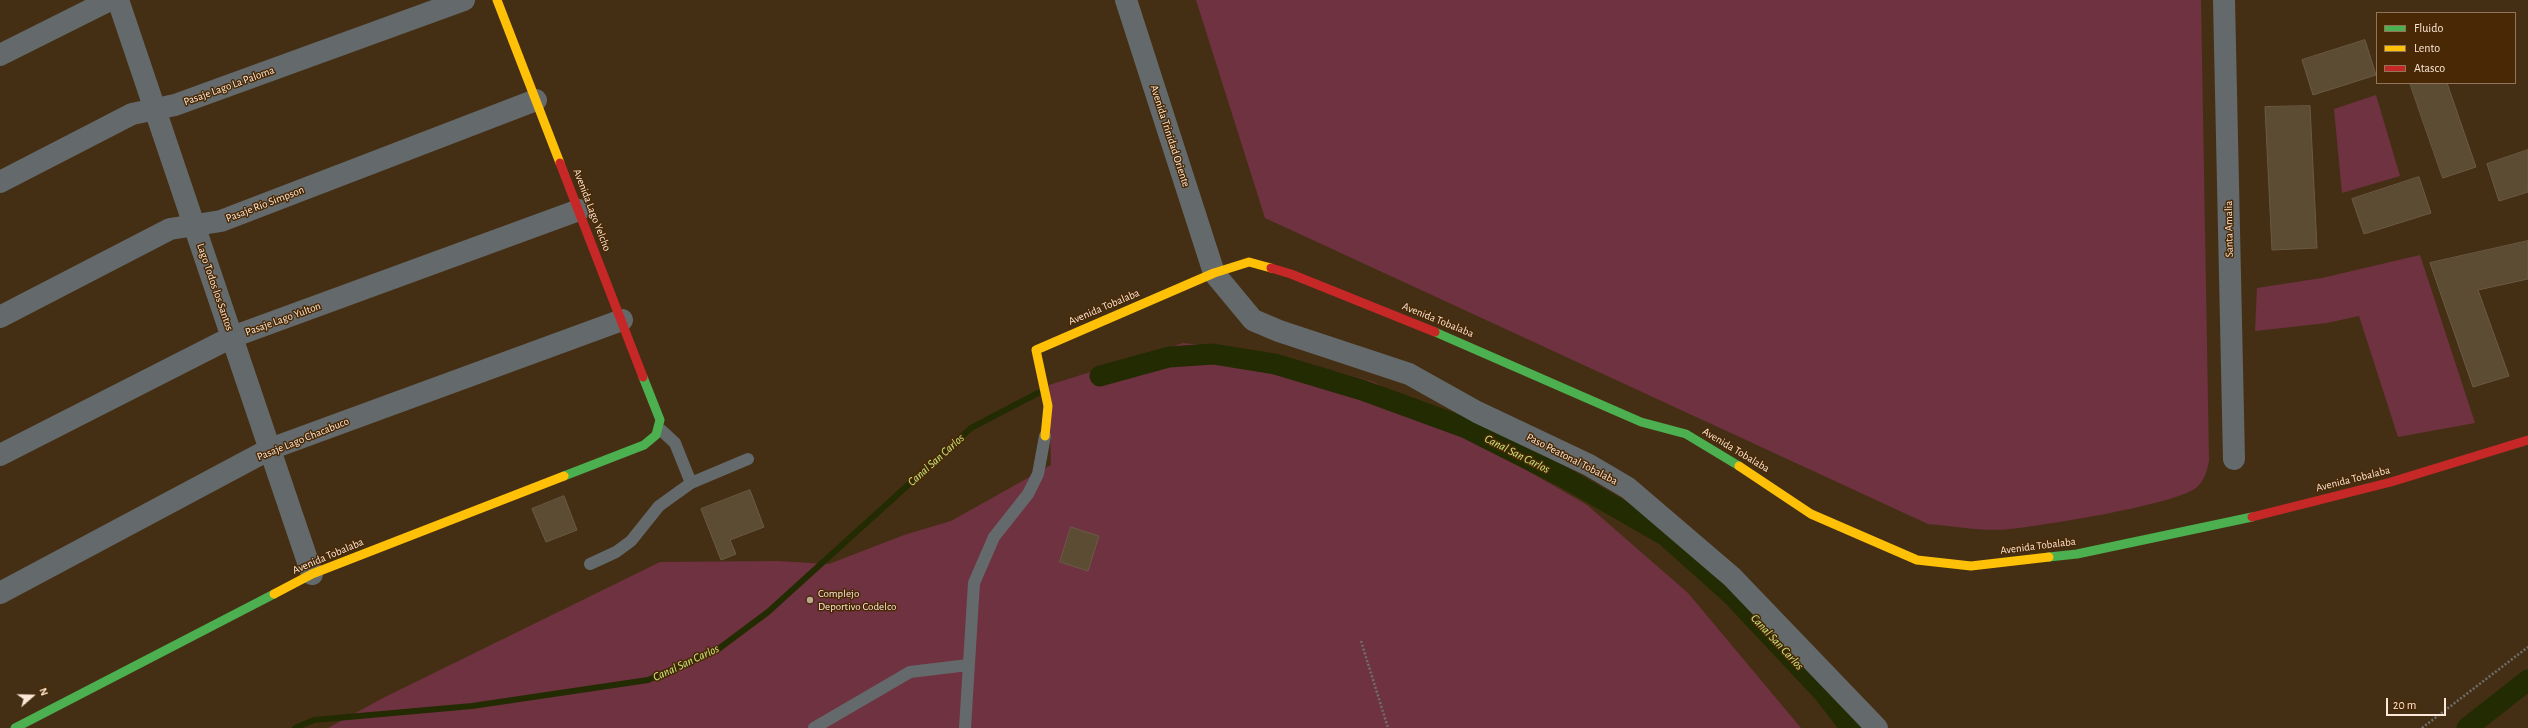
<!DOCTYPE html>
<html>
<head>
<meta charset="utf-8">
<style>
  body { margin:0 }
  #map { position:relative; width:2528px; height:728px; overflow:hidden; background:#452f14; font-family:"Alegreya Sans",sans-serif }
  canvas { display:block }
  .legend { position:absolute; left:2376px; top:12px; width:140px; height:72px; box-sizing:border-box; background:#492905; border:1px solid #917559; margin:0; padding:5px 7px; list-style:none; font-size:12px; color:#fde7d6 }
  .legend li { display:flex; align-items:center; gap:8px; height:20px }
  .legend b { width:20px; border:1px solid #917559 }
  .north { position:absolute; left:12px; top:676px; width:40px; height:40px; -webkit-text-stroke:3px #492905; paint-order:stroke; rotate:70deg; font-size:11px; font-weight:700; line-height:16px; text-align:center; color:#fde7d6 }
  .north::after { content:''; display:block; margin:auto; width:14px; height:18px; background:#fde7d6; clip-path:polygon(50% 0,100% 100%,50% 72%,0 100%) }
  .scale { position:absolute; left:2386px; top:698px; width:60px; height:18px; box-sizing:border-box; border:2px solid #fde7d6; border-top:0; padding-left:5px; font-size:12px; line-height:14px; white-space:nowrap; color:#fde7d6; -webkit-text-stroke:3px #492905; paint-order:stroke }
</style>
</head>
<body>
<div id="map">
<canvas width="2528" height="728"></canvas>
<ul class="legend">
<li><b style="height:5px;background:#4caf50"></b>Fluido</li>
<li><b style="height:5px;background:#ffc107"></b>Lento</li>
<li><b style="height:5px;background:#c62828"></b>Atasco</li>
</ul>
<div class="north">N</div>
<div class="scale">20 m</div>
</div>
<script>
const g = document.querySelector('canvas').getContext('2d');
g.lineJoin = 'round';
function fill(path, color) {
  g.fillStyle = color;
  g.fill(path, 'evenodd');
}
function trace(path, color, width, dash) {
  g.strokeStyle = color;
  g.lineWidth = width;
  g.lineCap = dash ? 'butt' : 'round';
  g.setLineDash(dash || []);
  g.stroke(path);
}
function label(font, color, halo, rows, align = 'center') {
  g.font = font + ' "Alegreya Sans",sans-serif';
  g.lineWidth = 3;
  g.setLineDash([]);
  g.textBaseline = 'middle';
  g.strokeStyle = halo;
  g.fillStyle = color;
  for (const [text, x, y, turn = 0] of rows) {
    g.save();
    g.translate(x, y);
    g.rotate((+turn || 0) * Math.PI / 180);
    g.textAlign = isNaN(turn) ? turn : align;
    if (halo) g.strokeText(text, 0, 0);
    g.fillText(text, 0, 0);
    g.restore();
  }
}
const green = new Path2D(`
  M1196,0H2201L2209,461C2207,470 2205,479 2198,486C2182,504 2040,526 2010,529C1985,532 1953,526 1928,524L1265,218Z
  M2376,95L2400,176L2342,193L2334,109Z
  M2420,255L2475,423L2398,437L2359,316L2327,323L2255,331L2257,288L2322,278Z
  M1183,343L1271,353L1374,382L1587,505L1688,593L1801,728H328L383,698L660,562L777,561L829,564L904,535L951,521L1051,465L1049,385Z`);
const stream = new Path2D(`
  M295,728L314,720L472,706L648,680L717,650L768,612L971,428L1038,393`);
const canal = new Path2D(`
  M1100,376L1169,357L1213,354L1275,364L1362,390L1466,428L1565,478L1666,536L1733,596L1824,693L1851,728
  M2467,728L2528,680`);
const building = new Path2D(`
  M2365,40L2376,75L2313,95L2302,60Z
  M2410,83H2447L2476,167L2443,178Z
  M2310,106L2317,248L2272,250L2265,107Z
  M2528,150V192L2499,201L2487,164Z
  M2419,177L2431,213L2364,234L2352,199Z
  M2528,241V279L2478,290L2509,376L2473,387L2430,263Z
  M750,490L764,527L730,540L736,554L721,560L701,509Z
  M564,496L577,530L546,542L532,509Z
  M1071,527L1099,536L1088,571L1060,562Z`);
const path = new Path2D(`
  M1361,641L1388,728
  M2422,728L2528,647`);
const lane = new Path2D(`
  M661,430L675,443L691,483L748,459
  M590,564L616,552L631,541L659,506L691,483
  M814,728L910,672L968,665
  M965,728L974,583L994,537L1028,494L1038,474L1045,436`);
const street = new Path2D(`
  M118,0L312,574
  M1126,0L1214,273L1253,320L1279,331L1409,374L1477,412L1589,465L1628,488L1732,577L1877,728
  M2224,0L2234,459
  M0,55L110,0
  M0,182L132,114L175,105L464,0
  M0,317L170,229L221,221L536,100
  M0,455L232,337L579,210
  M0,593L270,449L622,320`);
const fast = new Path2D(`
  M1435,332L1641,422L1686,434L1739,466
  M564,476L644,445L656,435L660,420L643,377
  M2049,557L2077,554L2252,517
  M15,728L274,594`);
const slow = new Path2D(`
  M497,0L560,163
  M1045,436L1048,406L1036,350L1214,273L1249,262L1271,268
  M1739,466L1811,514L1917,560L1971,566L2049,557
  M274,594L312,574L564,476`);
const jam = new Path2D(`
  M560,163L643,377
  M1271,268L1291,274L1435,332
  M2252,517L2391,482L2528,440`);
const markers = [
  [810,600,4,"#bda792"]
];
const streetNames = [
  ["Pasaje Lago La Paloma",229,86,-20],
  ["Avenida Trinidad Oriente",1170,136,72],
  ["Pasaje Río Simpson",265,204,-21],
  ["Avenida Lago Yelcho",592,210,69],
  ["Santa Amalia",2229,229,-91],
  ["Lago Todos los Santos",215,287,71],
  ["Avenida Tobalaba",1104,307,-23],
  ["Pasaje Lago Yulton",283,319,-20],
  ["Avenida Tobalaba",1438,320,22],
  ["Pasaje Lago Chacabuco",303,439,-22],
  ["Avenida Tobalaba",1736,450,31],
  ["Paso Peatonal Tobalaba",1572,459,27],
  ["Avenida Tobalaba",2353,479,-14],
  ["Avenida Tobalaba",2038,546,-7],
  ["Avenida Tobalaba",328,556,-23]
];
const poiNames = [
  ["Complejo",818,594],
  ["Deportivo Codelco",818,607]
];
const waterNames = [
  ["Canal San Carlos",1517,454,27],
  ["Canal San Carlos",936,460,-42],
  ["Canal San Carlos",1777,642,47],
  ["Canal San Carlos",686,663,-25]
];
fill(green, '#6f3240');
trace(stream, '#232b03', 6);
trace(canal, '#232b03', 21);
fill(building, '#5c4c34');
trace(building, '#6a5a44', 1);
trace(path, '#6e6f6c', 2.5, [2, 2]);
trace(lane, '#646a6c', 12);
trace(street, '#646a6c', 22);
trace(fast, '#4caf50', 9);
trace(slow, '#ffc107', 9);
trace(jam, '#c62828', 9);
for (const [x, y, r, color] of markers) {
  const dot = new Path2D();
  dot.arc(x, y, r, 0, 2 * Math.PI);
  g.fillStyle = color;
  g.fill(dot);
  trace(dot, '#492905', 1.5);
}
label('11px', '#fde7d6', '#492905', streetNames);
label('11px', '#fde7d6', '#492905', poiNames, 'left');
label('italic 12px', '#caea80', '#492905', waterNames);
</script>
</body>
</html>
